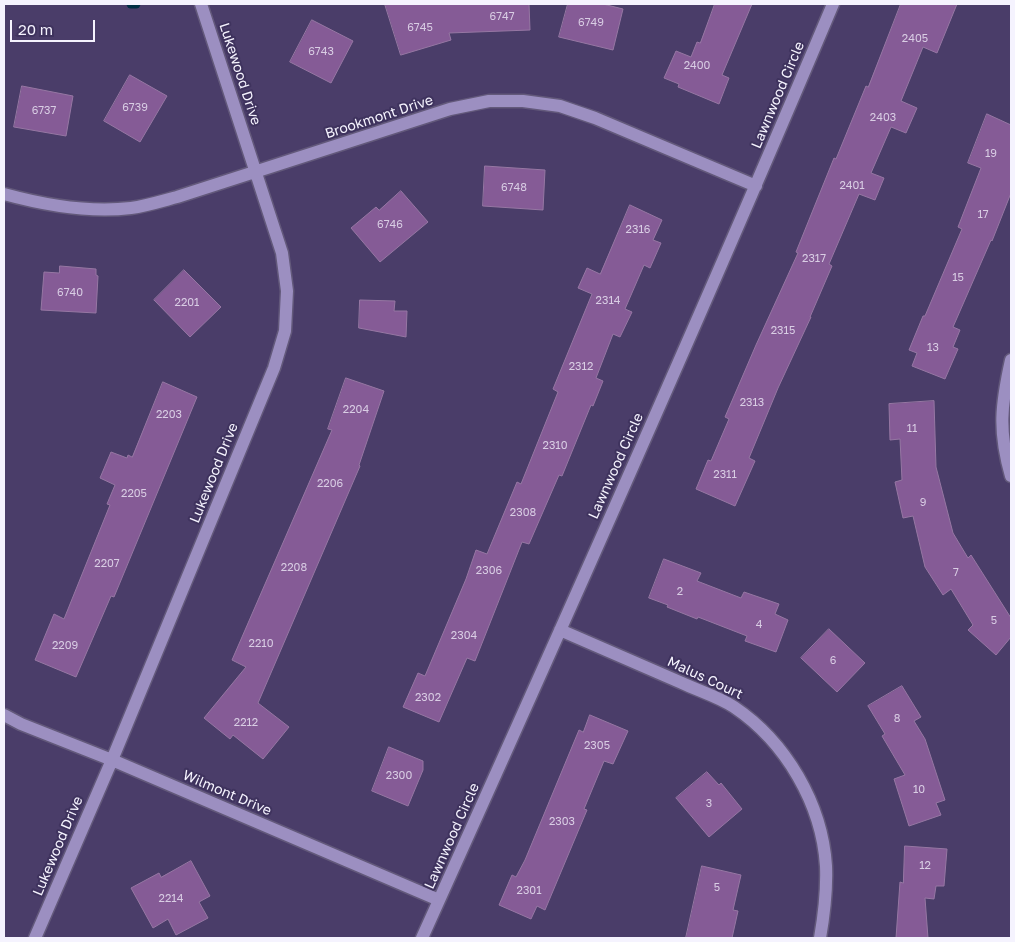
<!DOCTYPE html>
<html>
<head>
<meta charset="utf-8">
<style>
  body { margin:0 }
  #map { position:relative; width:1015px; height:942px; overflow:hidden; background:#4a3d69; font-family:"Golos Text",sans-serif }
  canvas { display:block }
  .frame { position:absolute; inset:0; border:5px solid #f5f3fe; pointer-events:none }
  .scale { position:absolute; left:10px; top:20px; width:85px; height:22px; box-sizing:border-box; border:2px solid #f5f3fe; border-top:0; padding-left:6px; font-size:15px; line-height:18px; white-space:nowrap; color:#f5f3fe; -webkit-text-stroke:4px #3f335e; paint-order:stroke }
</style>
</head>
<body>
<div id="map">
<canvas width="1015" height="942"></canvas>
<div class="frame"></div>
<div class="scale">20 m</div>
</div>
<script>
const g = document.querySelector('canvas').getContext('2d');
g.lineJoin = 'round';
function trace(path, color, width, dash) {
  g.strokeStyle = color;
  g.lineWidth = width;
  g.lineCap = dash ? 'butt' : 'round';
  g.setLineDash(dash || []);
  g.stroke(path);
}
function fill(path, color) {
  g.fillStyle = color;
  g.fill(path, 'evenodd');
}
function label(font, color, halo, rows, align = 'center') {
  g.font = font + ' "Golos Text",sans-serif';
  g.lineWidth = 4;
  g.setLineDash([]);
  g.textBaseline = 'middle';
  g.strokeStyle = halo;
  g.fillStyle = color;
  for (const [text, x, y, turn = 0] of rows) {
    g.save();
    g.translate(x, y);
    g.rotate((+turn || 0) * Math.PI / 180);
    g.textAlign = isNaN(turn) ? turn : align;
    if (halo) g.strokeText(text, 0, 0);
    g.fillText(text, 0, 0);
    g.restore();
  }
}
const stream = new Path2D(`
  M131,4H136`);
const building = new Path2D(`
  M385,4H529L530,30L449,33L451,40L401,55Z
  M568,4H603L623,9L613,50L559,37Z
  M715,4H752L722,75L729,78L719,104L678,87L679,84L664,78L676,51L691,57L697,42L700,43Z
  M901,4H957L937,53L923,47L901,101L917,108L906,133L891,127L871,173L884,178L875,200L859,194L829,264L832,266L810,317H811L778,388L749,458L755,461L735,506L696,489L708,460L711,461L729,419L725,417L756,345L798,253L796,252L834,158L836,159L866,86L868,87Z
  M312,20L353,41L331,83L290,62Z
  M130,75L167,96L140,142L104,121Z
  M22,86L73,96L66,136L14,127Z
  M987,114L1011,125V193L992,241L991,240L953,327L960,330L953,347L958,349L945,379L912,366L917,353L909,350L923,316H925L962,229L958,227L981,168L968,163Z
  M485,166L545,170L543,210L483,206Z
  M401,191L428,222L380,262L351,228L376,207L379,210Z
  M630,205L662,220L653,240L661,243L650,268L644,265L625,309L632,312L620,337L613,334L596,378L603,381L593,406L591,405L562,476L559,475L529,544L522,542L475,661L467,658L439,722L403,707L418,673L425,676L466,579L476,550L487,554L517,482L521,484L558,392L553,389L592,294L578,288L587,268L600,274Z
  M60,266L96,269V275L98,276L96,313L41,310L44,272L59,273Z
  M184,270L221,307L190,337L154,300Z
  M360,300L395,301L394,311H407L406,337L359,328Z
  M346,378L384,391L359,465L360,466L258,703L289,727L263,759L233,735L230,739L204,718L246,667L232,660L332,430L328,429Z
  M163,382L197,397L114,597L111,596L76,677L35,660L54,614L64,619L110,505L107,504L115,485L100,478L111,452L127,458L128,455L132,457Z
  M934,401L936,467L953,533L968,558L971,555L1011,618V637L996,655L968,630L973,625L951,589L943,595L925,567L913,516L903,518L895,482L902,480L900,439L890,440L889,404Z
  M664,559L701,573L697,581L741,598L744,592L779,604L775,614L788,620L776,652L745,641L747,636L698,617L697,619L667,607L668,605L649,598Z
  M829,629L865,663L837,692L801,658Z
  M902,686L921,717L914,721L925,739L945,800L936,803L941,815L909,826L894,779L905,775L882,736L885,734L868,706Z
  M590,715L628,731L613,764L604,761L584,809L587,810L545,910L537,906L531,919L499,905L512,875L516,877L525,860L579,730L583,732Z
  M389,747L423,761V770L408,806L372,791Z
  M707,772L719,785L721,783L742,809L709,837L676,798Z
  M905,846L947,849L944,886H936L934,899L925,898L928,938H896L900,882L903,883Z
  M191,861L210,896L199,902L208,918L176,935L168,919L153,928L131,888L159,873L161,877Z
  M702,866L741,875L733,910L738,911L732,938H686Z`);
const minor = new Path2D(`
  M4,194C44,205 89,213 131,208C146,206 162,201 177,197L450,109L489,101H523L560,106L595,118L756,186
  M1011,360C1001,405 998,431 1011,476
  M560,630C601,648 642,666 682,683C699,691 719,697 734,707C786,742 822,804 826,866C827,890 824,915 820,938
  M4,715L21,724L112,760L439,900
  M35,938L112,760L274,368L285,331L287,291L282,253L201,4
  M422,938C562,628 701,317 833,4`);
const numberNames = [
  ["6747",502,17],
  ["6749",591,23],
  ["6745",420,28],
  ["2405",915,39],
  ["6743",321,52],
  ["2400",697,66],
  ["6739",135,108],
  ["6737",44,111],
  ["2403",883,118],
  ["19",991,154],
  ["2401",852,186],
  ["6748",514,188],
  ["17",983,215],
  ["6746",390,225],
  ["2316",638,230],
  ["2317",814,259],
  ["15",958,278],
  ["6740",70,293],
  ["2314",608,301],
  ["2201",187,303],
  ["2315",783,331],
  ["13",933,348],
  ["2312",581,367],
  ["2313",752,403],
  ["2204",356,410],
  ["2203",169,415],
  ["11",912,429],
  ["2310",555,446],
  ["2311",725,475],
  ["2206",330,484],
  ["2205",134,494],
  ["9",923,503],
  ["2308",523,513],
  ["2207",107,564],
  ["2208",294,568],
  ["2306",489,571],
  ["7",956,573],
  ["2",680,592],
  ["5",994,621],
  ["4",759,625],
  ["2304",464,636],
  ["2210",261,644],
  ["2209",65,646],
  ["6",833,661],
  ["2302",428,698],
  ["8",897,719],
  ["2212",246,723],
  ["2305",597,746],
  ["2300",399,776],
  ["10",919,790],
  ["3",709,804],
  ["2303",562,822],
  ["12",925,866],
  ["5",717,888],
  ["2301",529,891],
  ["2214",171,899]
];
const streetNames = [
  ["Lukewood Drive",240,74,72],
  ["Lawnwood Circle",778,95,-67],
  ["Brookmont Drive",379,117,-18],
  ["Lawnwood Circle",616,466,-66],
  ["Lukewood Drive",214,473,-68],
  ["Malus Court",705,678,25],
  ["Wilmont Drive",227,793,23],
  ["Lawnwood Circle",452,836,-66],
  ["Lukewood Drive",58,846,-67]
];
trace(stream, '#002d43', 9);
fill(building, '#855b96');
trace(building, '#9677a3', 1);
trace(minor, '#63597b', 15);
trace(minor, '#9c8fc1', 12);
label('11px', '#d9cde4', null, numberNames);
label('14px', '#f5f3fe', '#3f335e', streetNames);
</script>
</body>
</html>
